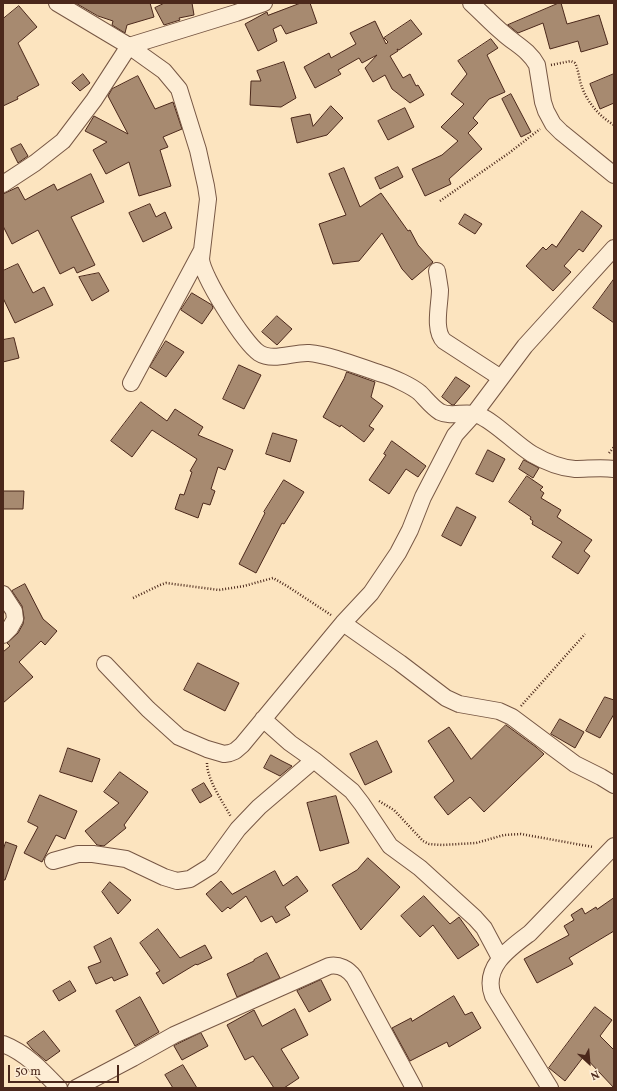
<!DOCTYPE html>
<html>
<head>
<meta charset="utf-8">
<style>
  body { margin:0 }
  #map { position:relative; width:617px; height:1091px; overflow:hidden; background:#fce4bf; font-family:Vollkorn,serif }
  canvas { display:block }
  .frame { position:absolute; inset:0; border:4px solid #4b281b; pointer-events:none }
  .north { position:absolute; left:569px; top:1043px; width:40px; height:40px; -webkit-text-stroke:3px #fdedd5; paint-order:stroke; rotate:154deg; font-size:11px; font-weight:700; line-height:16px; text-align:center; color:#4b281b }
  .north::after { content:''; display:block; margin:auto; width:14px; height:18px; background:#4b281b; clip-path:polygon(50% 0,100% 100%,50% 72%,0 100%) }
  .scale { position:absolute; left:8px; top:1065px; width:111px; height:18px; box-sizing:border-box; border:2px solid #4b281b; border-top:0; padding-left:5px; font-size:12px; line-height:14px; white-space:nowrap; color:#4b281b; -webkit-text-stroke:3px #fdedd5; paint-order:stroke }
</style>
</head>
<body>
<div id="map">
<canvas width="617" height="1091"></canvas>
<div class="frame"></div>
<div class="north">N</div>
<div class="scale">50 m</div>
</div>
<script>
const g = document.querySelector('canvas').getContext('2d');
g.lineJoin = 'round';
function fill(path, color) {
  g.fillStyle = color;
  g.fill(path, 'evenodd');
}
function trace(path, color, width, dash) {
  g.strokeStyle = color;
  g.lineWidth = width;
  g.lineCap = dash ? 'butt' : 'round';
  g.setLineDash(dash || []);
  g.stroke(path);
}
const building = new Path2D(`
  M76,3H150L154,17L127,25L125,33L112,25L113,21L98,16Z
  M165,3H192L194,15L179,18L180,20L164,25L155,8Z
  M301,3H310L317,23L286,34L281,25L273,29L277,41L258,51L245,24L267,12L268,15Z
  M559,3H561L567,24L599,15L608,44L581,52L578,41L550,49L543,23L518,33L508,25Z
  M19,6L37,27L18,43L39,85L17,97L18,99L3,106V19Z
  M411,20L422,34L399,50L397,49L398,51L390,56L403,78L410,74L416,86L418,85L424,95L410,103L392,89L385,75L373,82L365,68L377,55L362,63L359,58L338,70L341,74L315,88L304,67L329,53L331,58L356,44L350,33L375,21L386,44L388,42L384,38Z
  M491,39L498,48L487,55L505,92L489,99L473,118L478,123L468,133L482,149L449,179L451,184L425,196L412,169L442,155L458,141L441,127L464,104L451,94L467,74L458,61Z
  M284,62L296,98L281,107L250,105L251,81H261L257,71Z
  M83,74L90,83L80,91L72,83Z
  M614,74V103L600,109L590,84Z
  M138,76L155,109L173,102L182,129L163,137L168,147L160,150L171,186L139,196L129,162L106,174L93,150L107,142L85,131L94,116L128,134L108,96L112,89Z
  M511,94L531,132L521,137L502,99Z
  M331,106L343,118L327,135L297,143L291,118L310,114L313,126Z
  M405,108L414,127L388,140L378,121Z
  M21,144L28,156L18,163L11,149Z
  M398,167L403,177L380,189L375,178Z
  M344,168L360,207L381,193L408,231L410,230L418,245L433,262L412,280L402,269L382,233L359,261L333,264L319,224L346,215L329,174Z
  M91,174L104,202L71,217L95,265L77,273L74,267L60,274L38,230L12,244L3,226V194L18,187L25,200L54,184L57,190Z
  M150,204L156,217L165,212L172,228L143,242L129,213Z
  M582,211L602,226L583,252L579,249L564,266L571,272L553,291L526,266L543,247L546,250L552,244L556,247Z
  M465,214L482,224L475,234L459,224Z
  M18,264L33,293L44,287L53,305L15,323L3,298V271Z
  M99,273L109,291L92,301L79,277Z
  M614,279V323L593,308Z
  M192,293L212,305L213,308L202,324L181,310Z
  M277,316L292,329L277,345L262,332Z
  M14,338L19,358L3,362V340Z
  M166,341L184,352L166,377L150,367Z
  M239,365L261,375L244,409L223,399Z
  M347,372L375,382L371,397L383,406L369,426L374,429L364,442L341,425L340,427L323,417L344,379Z
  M456,377L470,386L454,405H452L442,397Z
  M141,402L167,421L175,409L203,427L198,435L233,450L225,470L218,467L211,489L215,491L210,505L203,503L198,518L175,509L180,494L184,495L192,472L190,471L197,459L152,430L132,457L111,441Z
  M273,433L297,440L290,462L266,454Z
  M392,441L426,466L418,477L406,469L389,494L369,480L386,455L384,454Z
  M488,450L505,459L493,482L476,474Z
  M524,460L539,468L533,478L519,469Z
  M527,476L543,487L540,490L544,493L541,498L561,510L557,517L592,540L584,551L590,556L578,574L552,557L562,542L532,524L533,521L530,519L531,517L509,502Z
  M284,480L304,492L284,524L282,523L256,573L239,564L265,513L264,512Z
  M3,491H24L23,509H3Z
  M457,507L476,517L461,546L442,536Z
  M25,584L43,619L57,631L45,645L41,641L19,662L33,677L3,703V652L10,646L7,643L18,633L23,624L24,618L22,606L12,591Z
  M198,663L239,683L225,711L184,690Z
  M605,697L614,700V714L600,738L586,731Z
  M560,719L584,732L575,748L551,734Z
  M506,725L536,747L544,754L484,812L470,797L448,815L434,797L454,781L428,741L449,727L471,759Z
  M377,741L392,772L365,785L350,754Z
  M68,748L100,759L92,782L60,772Z
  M271,755L282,761L292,766L280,776L264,768Z
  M120,772L148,792L124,825L126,828L104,846L97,845L85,831L119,803L104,792Z
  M204,783L212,796L200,803L192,790Z
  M40,795L77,811L65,839L56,835L42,862L24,853L38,827L28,822Z
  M336,796L349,843L320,851L307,803Z
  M6,842L17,846L5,880H3V851Z
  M368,858L400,887L361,930L332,885L357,870Z
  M275,871L283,886L297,876L308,891L285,907L290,915L276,923L272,916L261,922L246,896L230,909L228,907L222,912L206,894L221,881L232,894Z
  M110,882L131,900L118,914L102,892Z
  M424,896L450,924L459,917L479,945L458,959L433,925L420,937L401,916Z
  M614,898V931L569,958L573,964L537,983L524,959L569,935L564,926L574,920L571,915L582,908L585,914L596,907L597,909Z
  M158,929L180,958L205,945L212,958L197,965L196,964L163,984L156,973L160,971L140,943Z
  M111,938L128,975L114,981L112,977L96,984L88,967L101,962L94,947Z
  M267,953L280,978L237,997L227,974L254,961V960Z
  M321,980L331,1000L309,1012L297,991Z
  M70,981L76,991L59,1001L53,991Z
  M454,996L465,1015L472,1012L481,1028L449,1047L447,1042L410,1061L392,1028L411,1018L412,1021Z
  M140,997L159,1032L135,1046L116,1011Z
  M595,1007L612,1020L600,1036L614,1050V1088L584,1056L565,1081L549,1068Z
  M295,1009L308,1035L281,1049L299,1078L284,1088H274L253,1056L245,1060L227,1025L254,1010L262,1026Z
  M44,1031L60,1051L46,1061L32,1049L27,1043Z
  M201,1033L208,1046L182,1060L174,1046Z
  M183,1065L197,1088H173L165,1075Z`);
const path = new Path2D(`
  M551,65L571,61L575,63C579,71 579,80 582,87C587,102 600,117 614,125
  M440,201L509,153L540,129
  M609,453L614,447
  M133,598L160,585L166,583L219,590L244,586L273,578L287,586L331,615
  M521,706L585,634
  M207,763C207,780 223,802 231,817
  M379,801L394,810L423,841L429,844L442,845L476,843L504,835L521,834L593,847`);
const minor = new Path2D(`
  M57,3L129,46L164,71L179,89L198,150L206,186L208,199L206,216L201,259C202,276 244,343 259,353C273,362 293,352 309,353C332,355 360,367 382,374C392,377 412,386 420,393C426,399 432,407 440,412C452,418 466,410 478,415C496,422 515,444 532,454C544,461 561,468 575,469C588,469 601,467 614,469
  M471,3C482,13 492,24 503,33C515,44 529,50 537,65L543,102L546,111L553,124L561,132L614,175
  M3,184L35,163L63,141L94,100L129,46L236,13L264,3
  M437,271C438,277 439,283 440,290C440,304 433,330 444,341L501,378
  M131,383L201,252
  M3,594L14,611L15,619L10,628L3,635
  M343,623L400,663L446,698L459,704L499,711L512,717L575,764L601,777L614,785
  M105,664L148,709L179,737L207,749L224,754L230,753L235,751L242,745L343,623L371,593L398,553L410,530L423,497L455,435L474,414L525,346L614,248
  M263,719L290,743L314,760L352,791L362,804L390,846L420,868L475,918L484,928L500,958
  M53,861L78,854H93L126,859L164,877L177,881L190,879L211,866L238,829L259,807L314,760
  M3,1044C26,1053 42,1070 59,1088
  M76,1088L133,1058L174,1035L329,966C339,964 348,969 354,977L414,1088
  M550,1088L493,996C482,967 510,948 530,933L614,846`);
fill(building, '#a78a70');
trace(building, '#4b281b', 1);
trace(minor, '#775744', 18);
trace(path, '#4b281b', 2.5, [1, 2]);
trace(minor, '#fdedd5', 16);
</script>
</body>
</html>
